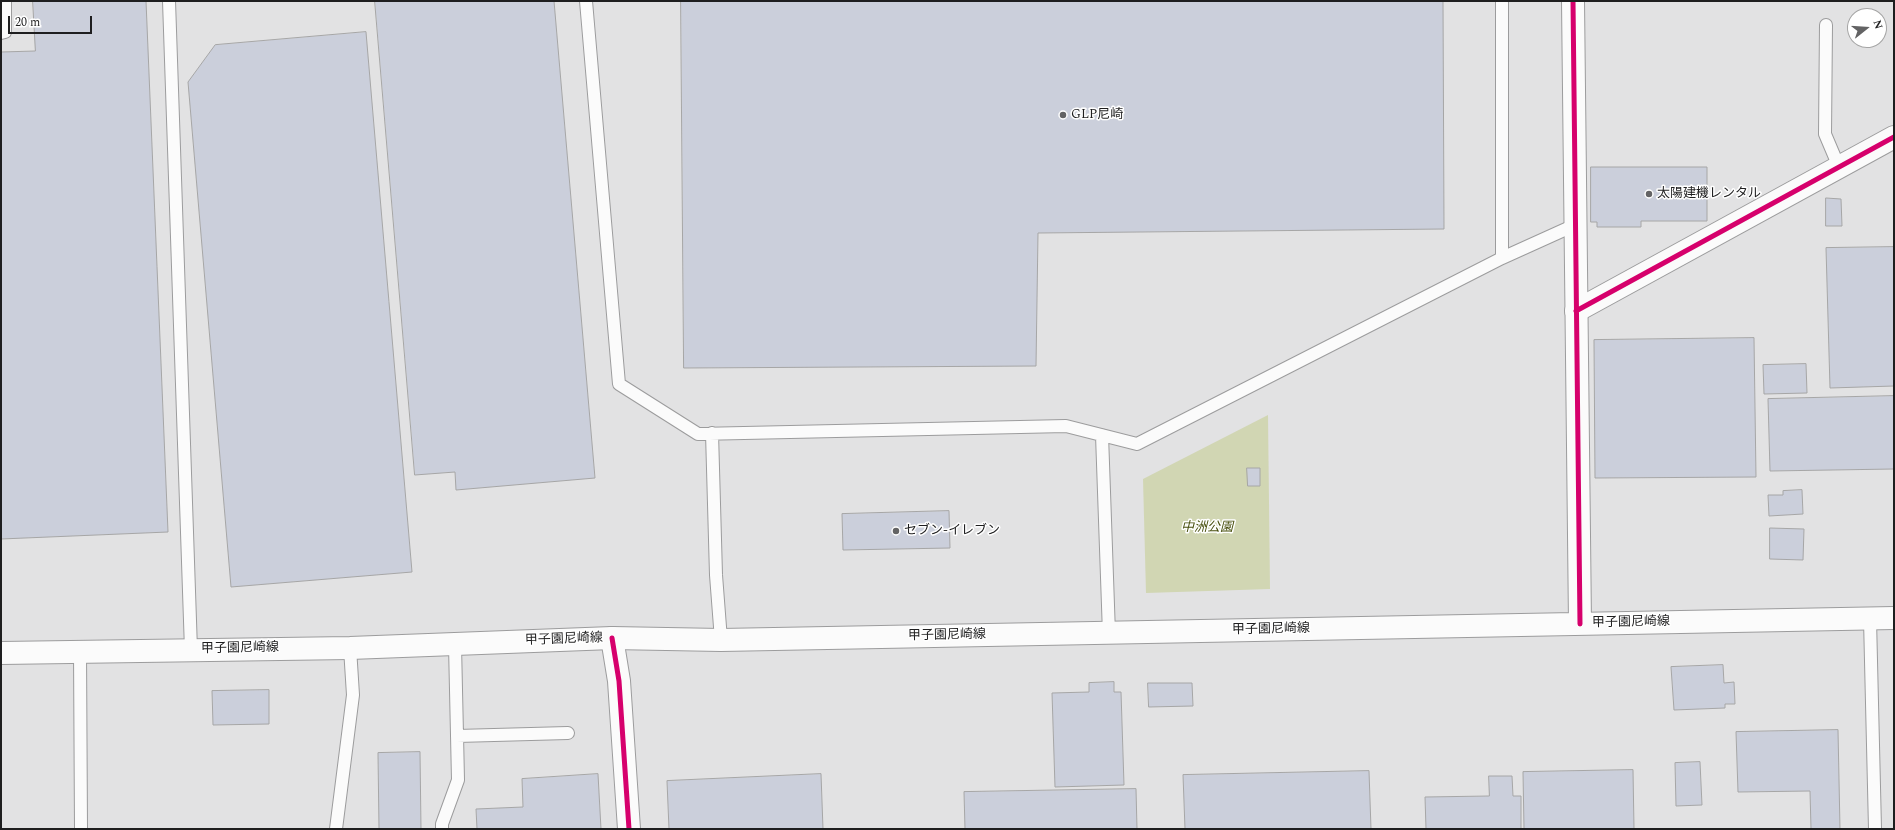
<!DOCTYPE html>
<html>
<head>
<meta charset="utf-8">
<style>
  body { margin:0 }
  #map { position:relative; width:1895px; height:830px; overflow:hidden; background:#e2e2e3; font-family:Spectral,serif }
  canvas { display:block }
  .frame { position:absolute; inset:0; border:2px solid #1e1e1f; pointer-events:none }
  .north { position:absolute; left:1847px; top:8px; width:40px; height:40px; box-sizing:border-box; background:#fff; border:1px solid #a5a5a5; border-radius:50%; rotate:73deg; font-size:11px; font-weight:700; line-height:16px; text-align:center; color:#1e1e1f }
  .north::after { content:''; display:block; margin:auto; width:14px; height:18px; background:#636364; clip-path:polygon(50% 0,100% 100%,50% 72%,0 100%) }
  .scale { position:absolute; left:8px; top:16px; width:84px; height:18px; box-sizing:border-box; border:2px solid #1e1e1f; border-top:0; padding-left:5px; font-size:12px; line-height:14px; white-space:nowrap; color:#1e1e1f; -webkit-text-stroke:3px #fff; paint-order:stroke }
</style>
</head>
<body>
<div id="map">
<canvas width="1895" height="830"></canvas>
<div class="frame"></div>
<div class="north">N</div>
<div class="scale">20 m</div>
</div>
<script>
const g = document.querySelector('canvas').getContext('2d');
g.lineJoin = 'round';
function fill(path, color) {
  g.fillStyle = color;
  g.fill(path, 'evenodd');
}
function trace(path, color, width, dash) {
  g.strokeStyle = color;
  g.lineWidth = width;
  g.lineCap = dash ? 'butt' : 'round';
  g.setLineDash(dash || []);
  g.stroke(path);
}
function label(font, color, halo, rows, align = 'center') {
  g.font = font + ' Spectral,"Noto Sans JP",serif';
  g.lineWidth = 3;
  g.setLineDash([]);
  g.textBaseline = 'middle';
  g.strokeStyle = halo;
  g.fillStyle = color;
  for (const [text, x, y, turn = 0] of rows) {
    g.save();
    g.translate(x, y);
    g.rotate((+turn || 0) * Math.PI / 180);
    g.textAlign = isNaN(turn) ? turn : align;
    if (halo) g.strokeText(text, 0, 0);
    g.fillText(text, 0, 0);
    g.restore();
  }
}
const green = new Path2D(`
  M1268,415L1270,589L1146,593L1143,479Z`);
const building = new Path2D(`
  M33,1H146L168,532L1,539V52L35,51Z
  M375,1H554L595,478L456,490L455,472L415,475Z
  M681,1H1443L1444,229L1038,233L1036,366L684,368Z
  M366,32L412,572L231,587L188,82L215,45Z
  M1591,167H1707V221H1641V227H1597V222H1591Z
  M1826,198L1841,199L1842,226H1826Z
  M1894,247V386L1830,388L1826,248Z
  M1754,338L1756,477L1595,478L1594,340Z
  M1806,364L1807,393L1764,394L1763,365Z
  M1894,396V469L1770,471L1768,399Z
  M1247,468H1260V486H1248Z
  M1802,490L1803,514L1769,516L1768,495H1783V491Z
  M949,511L950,548L843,550L842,514Z
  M1770,528L1804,529L1803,560L1770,559Z
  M1723,665L1724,683L1734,682L1735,704H1725V708L1674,710L1671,667Z
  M1114,682V692H1121L1124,785L1055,787L1052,693L1089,692V683Z
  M1148,683H1192L1193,706L1149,707Z
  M269,690V724L213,725L212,691Z
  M1838,730L1840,829H1811L1810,791L1738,792L1736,732Z
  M420,752L421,829H379L378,753Z
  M1700,762L1702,805L1676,806L1675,763Z
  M1633,770L1634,829H1524L1523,772Z
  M1369,771L1371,829H1185L1183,775Z
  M598,774L601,829H477L476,809L523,807L522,779Z
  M821,774L823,829H669L667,781Z
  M1489,776H1512L1513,796H1521V829H1426L1425,797L1489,796Z
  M1136,789L1137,829H965L964,792Z`);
const lane = new Path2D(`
  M169,1L191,650
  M586,1L619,384L698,434L1066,426L1137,444L1502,258V1
  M1826,25L1825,134L1839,167
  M1,33L5,32V1
  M1502,258L1575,225
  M712,433L716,575L721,640
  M1102,435L1109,634
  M1870,619L1875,829
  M80,651L81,829
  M457,736L568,733
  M336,829L353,695L350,648
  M442,829V824L458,780L455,645`);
const street = new Path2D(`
  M1576,311L1894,137
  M612,638L619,681L629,829`);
const secondary = new Path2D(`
  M1573,1L1580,624
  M1,653L350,648L612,638L721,640L1894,618`);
const cycleway = new Path2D(`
  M1573,1L1580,624
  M1576,311L1894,137
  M612,638L619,681L629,829`);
const markers = [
  [1063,115,4,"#636364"],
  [1649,194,4,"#636364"],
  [896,531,4,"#636364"]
];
const poiNames = [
  ["GLP尼崎",1071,115],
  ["太陽建機レンタル",1657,194],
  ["セブン-イレブン",904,531]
];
const parkNames = [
  ["中洲公園",1207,528]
];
const streetNames = [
  ["甲子園尼崎線",1631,623,-1],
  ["甲子園尼崎線",1271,630,-1],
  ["甲子園尼崎線",947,636,-1],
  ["甲子園尼崎線",564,640,-2],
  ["甲子園尼崎線",240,649,-1]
];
fill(green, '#d1d6b3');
fill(building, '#cbcfdb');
trace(building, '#a6a6a6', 1);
trace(lane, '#9c9c9d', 14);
trace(street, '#9c9c9d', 24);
trace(secondary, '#9c9c9d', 24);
trace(lane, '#fbfbfb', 12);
trace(street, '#fbfbfb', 22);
trace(secondary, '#fbfbfb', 22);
trace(cycleway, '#d6006c', 5);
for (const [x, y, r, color] of markers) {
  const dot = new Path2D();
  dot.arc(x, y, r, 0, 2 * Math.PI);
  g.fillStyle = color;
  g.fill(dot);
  trace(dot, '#fff', 1.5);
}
label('13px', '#1e1e1f', '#fff', poiNames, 'left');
label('italic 13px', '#474e0c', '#fff', parkNames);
label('13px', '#1e1e1f', '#fff', streetNames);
</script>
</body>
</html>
